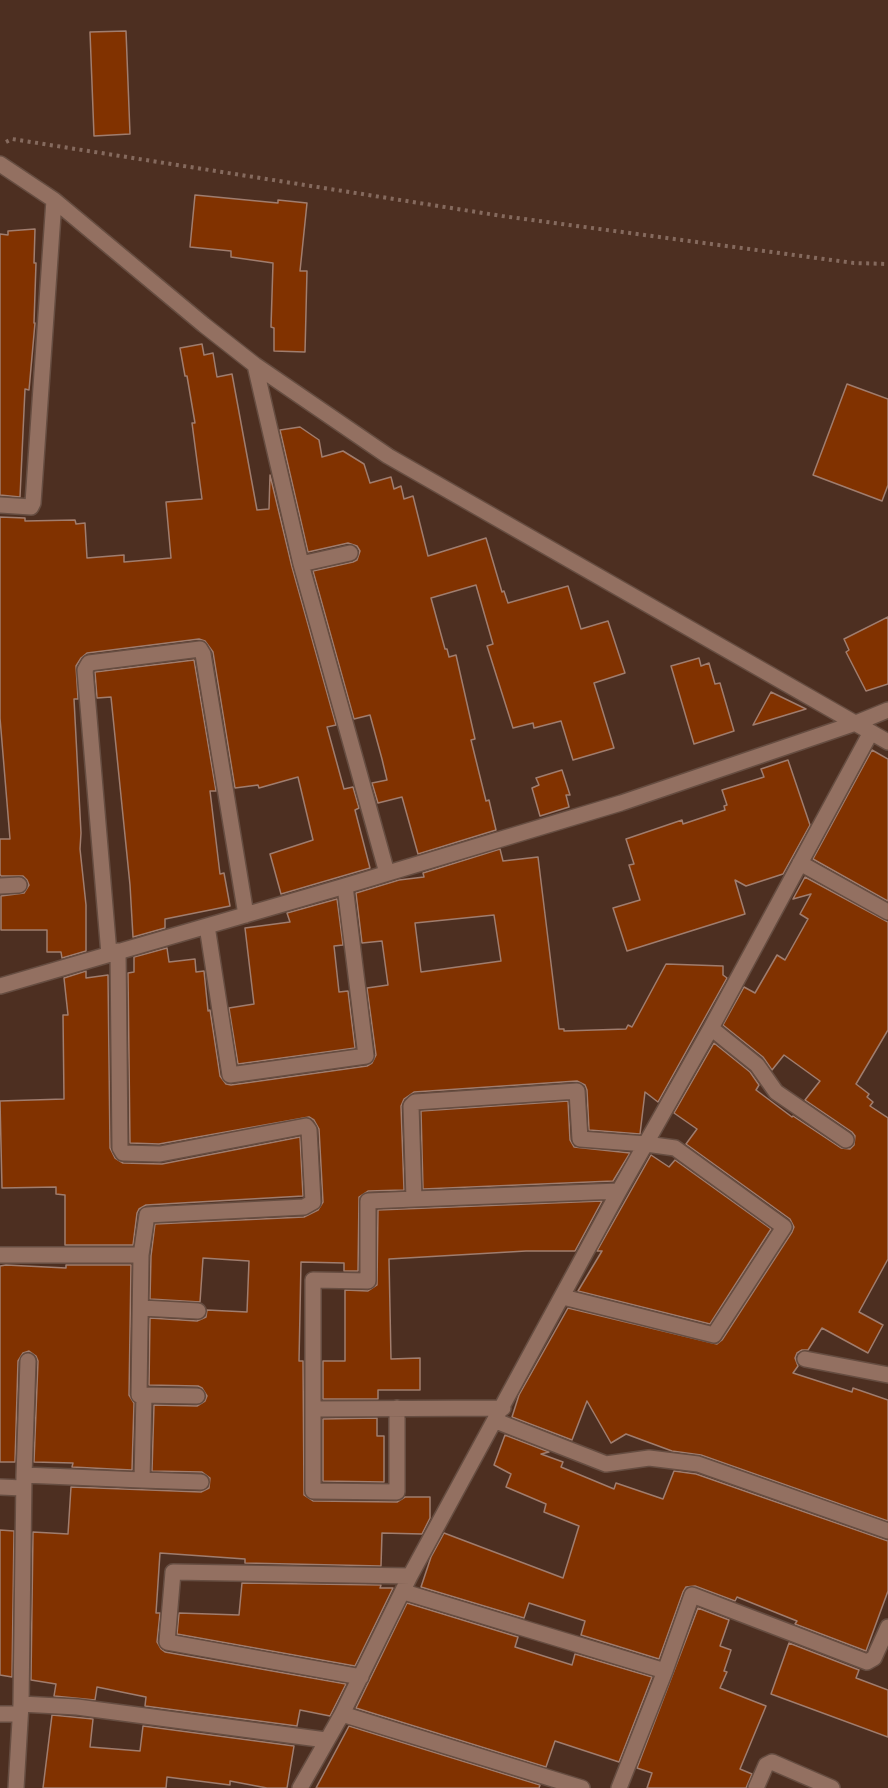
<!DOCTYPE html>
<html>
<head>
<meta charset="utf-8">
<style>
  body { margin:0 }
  canvas { display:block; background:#4d2f21 }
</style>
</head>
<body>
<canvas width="888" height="1788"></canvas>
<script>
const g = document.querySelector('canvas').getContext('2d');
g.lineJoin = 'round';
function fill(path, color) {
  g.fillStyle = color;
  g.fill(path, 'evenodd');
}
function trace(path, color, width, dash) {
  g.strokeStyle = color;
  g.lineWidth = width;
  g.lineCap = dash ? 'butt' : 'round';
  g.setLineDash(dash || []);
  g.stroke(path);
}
const building = new Path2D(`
  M126,31L130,134L94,136L90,32Z
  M195,195L278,203V200L307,203L300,271H307L305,352L274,351V328L271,327L273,263L231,257V251L190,247Z
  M35,229L34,263H36L34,323H35L29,390L25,389L20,497L0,495V234L8,235V231Z
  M202,344L204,355L213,353L217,377L232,374L257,510L269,509L270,475L292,567L336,725L327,727L344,789L353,787L359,808L355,810L370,868L281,894L270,854L313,840L298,777L259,788L258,785L235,788L213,652L205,641L199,639L87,653L81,658L76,666L78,699H74L81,833L80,849L86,905V951L62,958L61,952H47V930H1V896L24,893L29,885L27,880L23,876H1L0,874V839H10L0,718V517L25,518V521L75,520L76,524L85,523L87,558L124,555V562L171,558L166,502L202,499L192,423H195L187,376H185L180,348Z
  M847,384L888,399V485L882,501L813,475Z
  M300,427L319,440L322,457L343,451L364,464L370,483L391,477L394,489L401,486L404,499L413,496L428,556L486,538L502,592L504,591L508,603L568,586L581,629L608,621L625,673L594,683L614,748L573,760L561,721L534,728L533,723L513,728L487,646L493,644L476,585L431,598L445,649H447L449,657L456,655L475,739L471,740L486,801L489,800L496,830L418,854L402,797L378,803L372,783L387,780L382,759L370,715L354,719L313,571L353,562L357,560L360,551L357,546L348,543L308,552L280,430Z
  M888,617V684L866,691L846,652L849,650L844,639Z
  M699,658L701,666L709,663L715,684L720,683L734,731L694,744L671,666Z
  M194,660L216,791H210L220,874L224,873L230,906L165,919V928L133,937L130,885L111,697L97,698L95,672Z
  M771,692L806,709L753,725Z
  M872,750L888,759V901L813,859Z
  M788,760L810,825L783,874L746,886L735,880L745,914L627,951L613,908L640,900L629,865L634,864L626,839L682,820L683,824L725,810L724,806L727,805L722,790L764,777L761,769Z
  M562,770L570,795H566L569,807L540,816L532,788L539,785L536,778Z
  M500,849L503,861L538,857L559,1029H564V1031L626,1029L628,1025L632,1027L666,964L723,966V975L727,978L658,1102L645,1092L640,1134L589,1130L587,1090L585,1085L577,1081L414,1092L404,1099L401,1106L404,1190L368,1191L359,1197L358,1271H344V1263L301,1262L299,1361H303L304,1495L313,1501L397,1502L405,1497H430V1518L422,1534L382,1533L381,1566L245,1563V1559L160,1553L156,1613H160L157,1642L161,1649L165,1652L346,1684L330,1716L300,1710L297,1726L145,1706L146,1697L97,1687L95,1700L54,1696L56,1684L31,1680L33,1532L68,1534L71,1487L201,1492L209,1488L210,1478L202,1472L152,1471L154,1405L197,1406L205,1401L207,1396L202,1388L198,1386L149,1385L150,1318L197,1321L206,1317L207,1310L247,1312L249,1261L203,1258L200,1302L150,1299L151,1256L155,1224L304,1217L318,1210L323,1202L319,1129L314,1120L309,1117L159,1144L130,1143L128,973L134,972V957L167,948L169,962L195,959L196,972L204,971L208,1011L210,1010L220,1076L226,1084L231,1085L367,1066L372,1063L376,1055L367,988L388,985L382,941L362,943L356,893L399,880L424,877L423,873ZM494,915L501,961L421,972L415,923Z
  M805,877L888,922V1030L856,1084L869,1094L867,1097L873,1102L870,1106L888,1118V1259L859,1312L883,1325L868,1353L822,1328L808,1350H802L797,1353L795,1358L798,1366L793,1373L852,1392L853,1388L888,1400V1521L701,1455L672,1451L626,1434L611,1443L587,1401L572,1440L512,1417L519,1395L568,1308L717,1344L722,1340L792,1232L794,1227L790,1219L686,1144L697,1129L674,1113L714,1043L750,1072L759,1085L756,1090L792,1117L793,1116L841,1148L850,1149L854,1145L855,1136L852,1132L805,1100L820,1081L784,1055L772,1070L763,1057L723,1025L744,987L755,993L777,955L785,960L808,919L800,914L811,894L793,899Z
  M337,899L343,945L334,946L339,992L348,991L355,1048L238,1064L229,1008L254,1004L245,928L290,922L287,913Z
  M86,971V978L108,975L110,1148L115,1158L123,1163L162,1164L300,1137L303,1196L146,1205L139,1209L137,1213L133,1245H65V1195L56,1194V1187L2,1188L0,1101L64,1099L63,1015H68L64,978Z
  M568,1101L570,1140L574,1147L630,1153L613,1181L423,1189L421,1111Z
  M651,1155L669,1167L675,1160L771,1229L710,1324L578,1291L602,1251H597Z
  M602,1201L575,1251H526L389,1259L391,1359L420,1358V1390H378V1399H323V1361H345V1290L368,1291L377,1285L378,1210Z
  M6,1265L66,1268V1265H131L129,1395L134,1403L132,1470L72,1467L73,1463L34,1462L38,1361L36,1356L29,1351L23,1353L18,1361L15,1462H0V1266Z
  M377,1418V1436H384V1482L323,1481V1419Z
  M505,1435L549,1452L541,1454L563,1462L561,1467L614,1489L616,1483L663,1499L674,1471L696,1474L888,1541V1591L866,1651L795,1624L797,1621L737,1597L735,1601L695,1586L686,1587L683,1592L659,1659L581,1635L585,1621L529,1603L524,1618L421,1587L431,1557L444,1533L563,1578L579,1526L544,1512L546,1504L506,1487L511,1474L494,1465Z
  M0,1530L14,1531L12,1677L0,1675Z
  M242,1583L381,1585L380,1588H393L355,1666L177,1634L179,1613L239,1615Z
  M407,1603L518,1637L515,1647L572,1665L575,1654L652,1677L619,1762L555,1741L546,1767L356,1708Z
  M698,1608L729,1620L720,1646L731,1650L724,1671L727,1672L720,1688L766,1706L740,1769L752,1774L746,1788H647L652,1773L637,1768Z
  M789,1643L859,1670L856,1678L888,1690V1737L771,1694Z
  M52,1715L93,1719L90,1747L140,1751L143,1726L294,1746L287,1788H267L230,1781V1785L167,1777L166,1788H43Z
  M349,1726L540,1785L539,1788H316Z`);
const path = new Path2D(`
  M6,142L12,139L502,216L854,263L888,264`);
const minor = new Path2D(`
  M0,164L54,200L204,325L255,365L388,456L888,742
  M255,365L301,564L387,873
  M0,505L31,507L33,503L54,200
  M301,564L350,553
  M800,863L888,912
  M0,886L19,885
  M207,926L230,1075L366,1056L345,886
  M118,951L120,1148L123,1153L160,1154L306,1126L309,1130L313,1202L304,1207L147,1215L141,1255L139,1395L197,1396
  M109,954L85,670L89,663L200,649L203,654L246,915
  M0,986L345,886L621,803L856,723L888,710
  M711,1028L757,1065L776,1092L846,1140
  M414,1199L368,1201V1281L313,1280V1409L503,1408
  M0,1255H141
  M563,1297L714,1335L784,1227L675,1148L646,1144L580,1139L577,1091L415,1102L411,1106L414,1199L619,1191
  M142,1308L198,1311
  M805,1359L888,1375
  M313,1409V1491L397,1492V1408
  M496,1421L606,1464L649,1458L698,1464L888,1531
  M24,1475L28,1361
  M142,1480L201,1482
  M0,1487L23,1488
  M404,1592L665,1671
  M361,1677L167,1642L173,1572L410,1576
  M21,1704L77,1707L326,1740
  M0,1714H20
  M342,1714L582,1788
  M16,1788L21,1704L24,1475L142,1480L144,1395
  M300,1788L342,1714L410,1576L619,1191L711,1028L871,732
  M619,1788L665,1671L692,1595L867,1662L874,1658L888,1627
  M756,1788L766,1765L772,1762L832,1788`);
fill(building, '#813200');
trace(building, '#a07d6e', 1.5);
trace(minor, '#664d41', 18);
trace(path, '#856a5e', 4, [3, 4.5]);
trace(minor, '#937061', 15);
</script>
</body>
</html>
